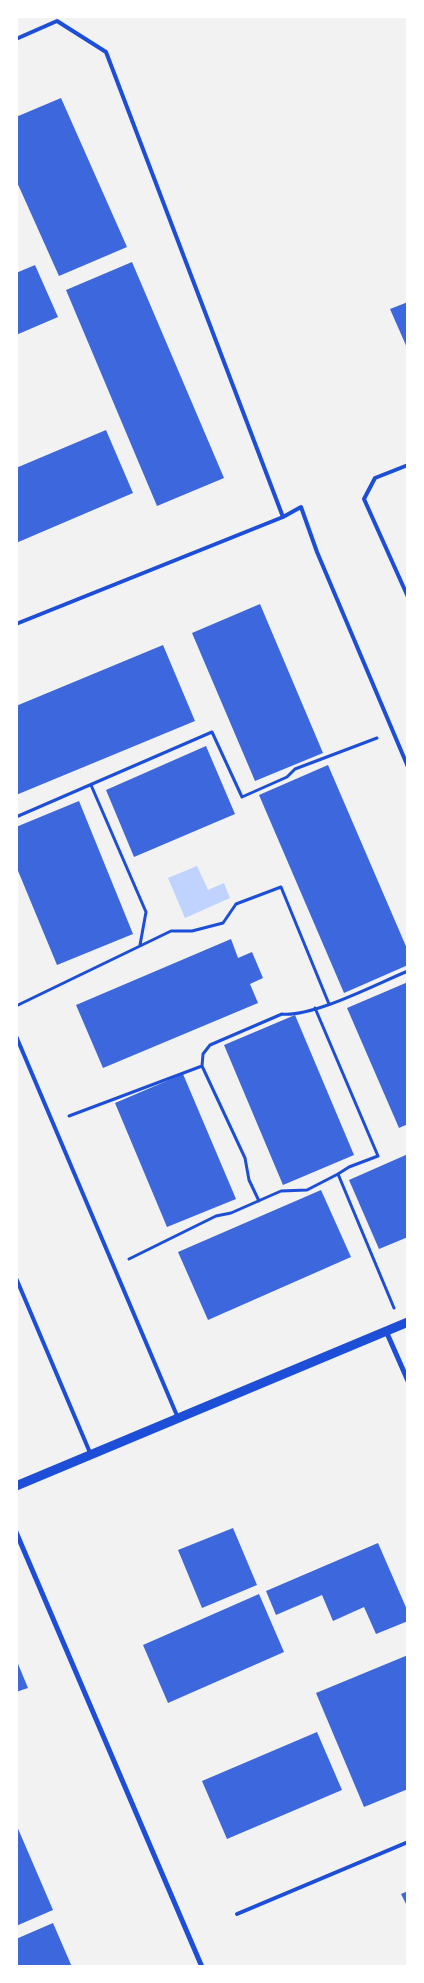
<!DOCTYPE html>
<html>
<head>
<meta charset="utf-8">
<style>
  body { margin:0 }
  #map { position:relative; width:424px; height:1983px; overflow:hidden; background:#f2f2f2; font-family:"Titillium Web",sans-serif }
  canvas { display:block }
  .frame { position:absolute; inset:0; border:18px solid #fff; pointer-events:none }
</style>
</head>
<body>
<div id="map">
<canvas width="424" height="1983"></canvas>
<div class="frame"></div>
</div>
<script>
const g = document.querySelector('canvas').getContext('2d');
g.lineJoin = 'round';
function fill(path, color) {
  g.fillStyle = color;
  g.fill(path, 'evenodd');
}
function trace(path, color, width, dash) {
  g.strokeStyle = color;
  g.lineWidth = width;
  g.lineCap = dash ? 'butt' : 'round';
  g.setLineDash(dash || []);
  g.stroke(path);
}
const water = new Path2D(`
  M197,866L208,890L224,883L230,898L185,918L168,878Z`);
const building = new Path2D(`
  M61,98L127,247L59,276L16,180V117Z
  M132,262L224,478L157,506L66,290Z
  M35,265L58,317L16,335V273Z
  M408,302V350L390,309Z
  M106,430L133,493L16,543V468Z
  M260,604L323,753L255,781L192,633Z
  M163,645L195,721L16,795V706Z
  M206,746L235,814L134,857L106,790Z
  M328,765L408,951V965L344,993L259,795Z
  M79,801L133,934L57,965L16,866V827Z
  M231,939L238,958L252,952L263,978L250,984L258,1003L103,1068L76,1005Z
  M408,982V1124L399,1128L347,1008Z
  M295,1015L354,1155L283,1185L224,1045Z
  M183,1074L236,1199L167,1227L115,1103Z
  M408,1154V1237L379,1249L349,1180Z
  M321,1190L351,1257L208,1320L178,1252Z
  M233,1528L257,1585L202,1608L178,1550Z
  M378,1543L408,1612V1621L376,1634L364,1607L333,1621L322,1595L276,1615L266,1591Z
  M259,1594L284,1652L168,1703L143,1645Z
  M408,1655V1789L364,1807L316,1693Z
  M16,1659L28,1688L16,1692Z
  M317,1732L342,1790L227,1839L202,1781Z
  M16,1824L53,1910L16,1926Z
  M408,1891V1908L401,1894Z
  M53,1923L72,1967H16V1939Z`);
const path = new Path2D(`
  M91,785L146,912L140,945
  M16,817L212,732L242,797L287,777L295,769L377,738
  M16,1006L171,931H192L223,923L236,904L281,887L329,1004
  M315,1008L378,1156L349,1167L338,1174
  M69,1116L202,1066
  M259,1201L249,1180L245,1158L202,1066L203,1054L210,1045L282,1014C314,1017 376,984 408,971
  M129,1259L216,1216L231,1213L281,1191L307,1190L338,1174L394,1308`);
const service = new Path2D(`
  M16,39L57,21L106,52L283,517L16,624
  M408,465L375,478L364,499L408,597
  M283,517L301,507L317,552L408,767
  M16,1036L178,1418
  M16,1278L91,1455
  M237,1914L408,1842`);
const minor = new Path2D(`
  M386,1331L408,1381
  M16,1532L202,1967`);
const tertiary = new Path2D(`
  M16,1486L408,1322`);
fill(water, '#bfd3fe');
fill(building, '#3d67dc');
trace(path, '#1d4ed8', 3);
trace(service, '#1d4ed8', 4);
trace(minor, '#1d4ed8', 5);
trace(tertiary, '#1d4ed8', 9);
</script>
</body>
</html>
